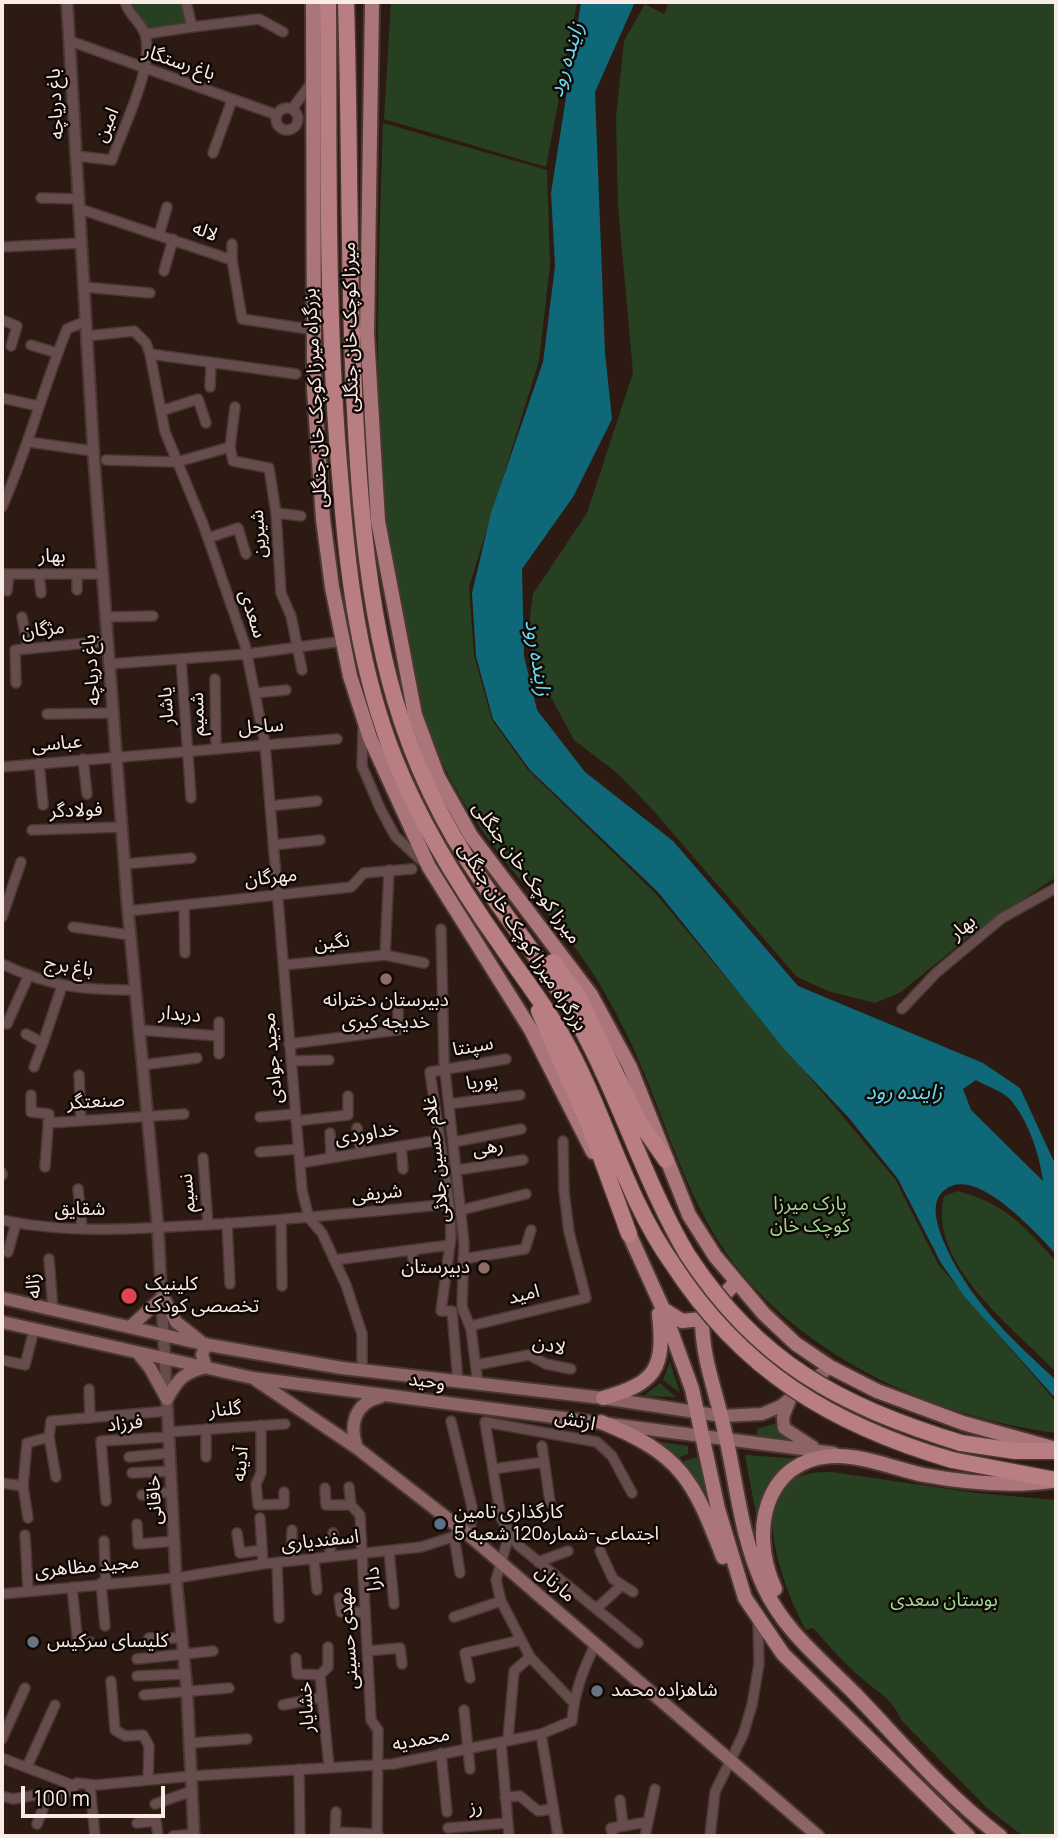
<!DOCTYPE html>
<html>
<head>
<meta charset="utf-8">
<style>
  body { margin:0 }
  #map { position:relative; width:1058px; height:1838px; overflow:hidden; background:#2d1b13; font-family:Manrope,sans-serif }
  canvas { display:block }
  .frame { position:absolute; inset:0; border:4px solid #f9ece6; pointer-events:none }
  .scale { position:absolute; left:21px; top:1786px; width:144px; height:32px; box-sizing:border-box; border:4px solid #f9ece6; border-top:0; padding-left:9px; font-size:21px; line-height:24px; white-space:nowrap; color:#f9ece6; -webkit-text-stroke:5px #100805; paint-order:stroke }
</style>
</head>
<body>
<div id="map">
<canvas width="1058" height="1838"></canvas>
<div class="frame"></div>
<div class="scale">100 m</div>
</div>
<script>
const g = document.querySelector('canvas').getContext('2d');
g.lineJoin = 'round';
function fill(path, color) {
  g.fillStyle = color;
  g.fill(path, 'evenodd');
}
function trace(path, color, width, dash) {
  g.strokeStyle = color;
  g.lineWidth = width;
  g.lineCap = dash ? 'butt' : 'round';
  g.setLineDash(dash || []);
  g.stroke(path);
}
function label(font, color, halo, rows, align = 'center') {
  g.font = font + ' Manrope,"Noto Sans Arabic",sans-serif';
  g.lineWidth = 5;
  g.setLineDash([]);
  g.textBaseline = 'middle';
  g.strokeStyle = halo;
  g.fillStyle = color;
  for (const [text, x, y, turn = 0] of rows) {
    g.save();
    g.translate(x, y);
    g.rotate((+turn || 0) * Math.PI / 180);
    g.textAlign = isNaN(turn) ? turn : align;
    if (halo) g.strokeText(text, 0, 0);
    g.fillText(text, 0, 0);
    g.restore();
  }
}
const green = new Path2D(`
  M132,2H181L187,25L148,29L131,9Z
  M391,2H577L546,167L384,119Z
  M669,2H1056V877L971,935L901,992L875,1003L828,991L797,977L652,809L617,773L574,740L538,673L528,635L533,594L587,513L633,373L618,206L616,117L624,41L645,4L664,14Z
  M383,123L547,170L550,265L539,361L469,587L474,655L492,720L528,770L656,894L895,1179L938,1264L1056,1402V1433C921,1415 770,1343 705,1218C673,1158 656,1093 626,1033C613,1007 598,979 581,956C540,900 490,850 456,789C427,739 414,684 403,629C369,462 378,292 383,123Z
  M958,1191C1008,1205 1022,1225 1056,1261V1372C1015,1329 927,1264 944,1196Z
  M670,1362L680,1393L663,1380Z
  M660,1383L676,1397L644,1396Z
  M777,1423L787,1439L757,1436V1429Z
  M651,1441L688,1446V1454L678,1458Z
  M745,1455L802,1459C773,1470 760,1488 757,1519Z
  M697,1457H703L710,1498L681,1462Z
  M832,1472L976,1493L1056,1500V1836H1023L987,1808L901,1720C894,1701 879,1693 864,1680C845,1665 829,1645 813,1628L806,1630C790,1602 759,1524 779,1493C791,1474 812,1472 832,1472Z`);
const water = new Path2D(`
  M581,2H635L595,92L605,353L612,419L573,497L522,569L524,656L537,710L585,772L673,841L798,986L983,1063L1020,1088L1056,1166V1254C1037,1234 969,1156 940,1195C931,1207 938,1227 943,1240C967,1298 1011,1339 1056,1380V1399L964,1296L941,1263L898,1179L849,1118L785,1050L658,892L530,770L493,719L476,656L472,593L491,513L543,362L555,266L551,193ZM976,1080C986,1086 1002,1091 1010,1099C1029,1122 1039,1153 1043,1181L971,1110L963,1089Z`);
const minor = new Path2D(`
  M192,27L259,19L283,32
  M145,34L192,27L186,2
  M70,41L277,115
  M276 119a11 11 0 1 1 22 0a11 11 0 1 1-22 0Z
  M292,109L312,82
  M213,153L232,100
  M76,156L112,160C122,129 155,67 145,34C141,22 128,14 125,2
  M41,198L79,199
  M80,209L232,260
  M159,235L167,207
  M232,244V260L242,319L315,330
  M2,247L81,243
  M164,271L173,239
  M84,287L150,293
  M2,320L17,326L11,346
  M87,336L134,331L146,343L150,354L296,374
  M31,345L57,353
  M150,354L165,432L203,524L245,645L265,744L302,1190L309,1218L322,1233L346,1285L362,1334V1370
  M210,387L211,362
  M2,398L38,406
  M161,411L198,399L206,423
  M29,442L93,451
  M230,447L233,461L269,468L276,513L281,593L291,616L302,670
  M106,460L177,462L230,447L235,407
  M2,507C28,449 43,388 67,329L86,321
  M276,513L301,516
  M208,538L238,528L246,554
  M2,574H102
  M39,574L41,593
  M77,574V590
  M7,591L9,574
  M22,617L28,649
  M106,617L153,616
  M181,659L191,798
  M109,664L247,654L343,641
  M215,679L216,748
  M16,683L15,650L108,641
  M255,693L286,690
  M47,714L113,713
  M363,727L362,766L380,808L395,836L425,864
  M83,759L87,794
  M39,763L43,805
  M2,767L337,739
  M270,806L317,801
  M32,830L122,827
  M273,845L320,840
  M124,864L191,858
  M184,905L185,953
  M128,911L351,887L364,873L412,869
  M2,917L21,862
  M73,927L130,935
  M441,929L444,1062L464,1243L462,1307L471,1329L478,1384
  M385,955L389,870
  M2,964C51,987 82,990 135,990
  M284,965L385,955L424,963
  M902,1009L936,973L1002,918L1056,888
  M7,1024L28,977
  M139,1030L219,1036
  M26,1034L43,1043L62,986
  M289,1044L398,1030V1009
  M219,1054V1022
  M291,1061L329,1060
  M142,1065L197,1058
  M34,1067L43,1043
  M79,1075L81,1121
  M31,1095V1112L49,1114L45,1167
  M449,1104L520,1095
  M260,1117L295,1114
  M296,1121L348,1115V1096
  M48,1123L184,1114
  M357,1128L361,1153
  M330,1133L331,1158
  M454,1142L521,1129
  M401,1146L403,1169
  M260,1152L299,1149
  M203,1158L208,1225
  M300,1163L439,1140
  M457,1170L523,1160
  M2,1175V1173
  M78,1189L82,1228
  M461,1210L526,1194
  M2,1220C68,1234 137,1229 204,1225C286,1220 367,1212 449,1204
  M281,1220L282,1286
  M227,1223L230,1284
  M411,1250L414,1264
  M8,1252L16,1223
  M49,1259L53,1310
  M463,1259L525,1249L531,1230
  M334,1260L450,1245
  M470,1326L586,1298L569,1232L564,1191L563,1141
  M2,1360L25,1365L34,1330
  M476,1365L529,1355L546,1364L571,1369
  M458,1382L452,1311H441L451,1237L450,1210L430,1072L506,1059
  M89,1389L90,1418
  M451,1421L472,1507L470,1536
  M261,1425V1473L256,1484L258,1505L284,1504V1492
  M168,1432L285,1424
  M49,1437L56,1477
  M542,1446L550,1502
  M129,1457L170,1453
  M206,1457V1429
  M493,1469L544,1462
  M132,1473L171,1471
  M2,1483L23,1486L27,1443L49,1437L51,1421L168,1411
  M23,1486L28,1518
  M349,1487L351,1505L360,1515L371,1720L378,1730L377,1836
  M325,1488L326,1505H351
  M632,1493L612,1456L597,1442L485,1422L501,1518L518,1545L638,1643
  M142,1495L172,1492
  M106,1501L101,1441L168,1437
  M260,1518L263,1564
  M137,1524L138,1544L175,1541
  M510,1532L496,1580L501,1601L530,1657L573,1702
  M237,1533L240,1553L262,1550
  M25,1535L28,1589
  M454,1536L460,1573
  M104,1541L106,1583
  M389,1551L394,1604
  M600,1551L613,1579L633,1592
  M329,1557L333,1533
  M314,1559L317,1590
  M291,1561L292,1530
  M538,1562L568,1551
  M277,1563L279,1618
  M101,1583L105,1626
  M72,1587L78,1645L90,1642
  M2,1594L176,1578L263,1564L421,1547L465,1533
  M339,1598L341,1612H364
  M596,1609L622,1585
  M454,1617L501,1601
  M149,1638H181
  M328,1647V1667L320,1675L329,1767
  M367,1651L400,1648L402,1664
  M296,1658L297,1674L320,1675
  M137,1659L213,1651
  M137,1676L184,1674
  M470,1678L465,1653L521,1640
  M111,1681L115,1730L125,1736L143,1735L149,1746L148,1780
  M144,1695L229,1688
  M283,1705L322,1697
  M464,1710L470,1769
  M541,1734L558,1836
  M2,1739L25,1688
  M508,1739L514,1671L530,1657
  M501,1742L509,1836
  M190,1743L247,1739
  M441,1753L447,1812
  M2,1758L75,1786
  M27,1767L55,1705
  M299,1769L300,1836
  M90,1785L95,1836
  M2,1796L13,1799L36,1795L61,1798L77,1783L96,1785L192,1776L393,1764L541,1734L572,1721C574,1693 583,1670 595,1645
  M505,1797L520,1796L538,1811L552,1809
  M620,1800L623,1826
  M155,1804L192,1791
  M137,1823L156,1821L158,1836
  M37,1824L48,1796
  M448,1828L507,1823
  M336,1832L378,1834
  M335,1835L336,1812
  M173,1836L194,1834
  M613,1836L611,1828L648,1822
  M645,1836L655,1789
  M710,1836L715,1792L743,1735L752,1705L759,1664L758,1621`);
const tertiary = new Path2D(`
  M67,2L94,460L128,911L158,1228L176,1578L187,1691L194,1836`);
const secondary = new Path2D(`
  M2,1298L203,1344L342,1368L603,1398L722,1416L762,1414L781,1406L830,1367
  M2,1322L253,1378L834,1453
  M130,1327L163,1297L176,1322L200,1341
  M138,1353L150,1368L167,1399
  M256,1380L357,1448L470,1536L818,1836
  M167,1399C178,1379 183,1373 206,1367L202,1355L206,1344
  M789,1402L783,1417L784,1428L813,1447
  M357,1448C349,1426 354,1403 380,1397`);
const primary = new Path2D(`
  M313,2L314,389L323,519L332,587L350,676L370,738L429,867L531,1030L593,1152
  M372,2L367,334L378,521L415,715L438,777L471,836L591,995L630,1067L689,1215L715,1256L764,1314L796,1344L830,1367L877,1391L963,1423L1056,1449
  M625,1225L663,1309L692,1389L718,1509L745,1598L783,1654L968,1836
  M663,1309L682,1321L702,1319L736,1282
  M702,1319C702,1360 717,1394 725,1433C737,1485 741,1538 764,1587C784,1631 823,1661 856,1695C902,1743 947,1796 1000,1836
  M603,1398C656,1383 665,1369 659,1314
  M601,1422C681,1454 693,1479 723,1557
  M775,1589C746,1525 769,1447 851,1457C876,1460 900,1470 924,1475C967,1483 1009,1487 1052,1481`);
const trunk = new Path2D(`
  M328,2C329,163 326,326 341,487C348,578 360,671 394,757C420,823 459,886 500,944C521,975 546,1006 564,1039C604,1110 625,1197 672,1263
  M346,2C351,169 347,336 361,503C367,570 376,636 395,700C414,764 443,825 481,880C514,928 551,973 579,1024C620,1098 644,1181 687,1254
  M553,962L579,998L638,1120L666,1160
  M539,1011L590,1127L629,1234
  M961,1443L1015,1451H1056
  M952,1460L1056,1480`);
const trunkBridge = new Path2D(`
  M687,1254C758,1363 839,1405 961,1443
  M672,1263C741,1370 832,1425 952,1460`);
const markers = [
  [386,979,7,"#8d6e63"],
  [484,1268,7,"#8d6e63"],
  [129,1296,9,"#e0444e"],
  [440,1524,7,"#5c6f8a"],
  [33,1642,7,"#6b7280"],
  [597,1691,7,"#6b7280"]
];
const streetNames = [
  ["باغ رستگار",179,63,19],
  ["باغ دریاچه",56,104,-93],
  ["امین",107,125,-67],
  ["لاله",205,232,20],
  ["میرزا کوچک خان جنگلی",351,327,-91],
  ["بزرگراه میرزا کوچک خان جنگلی",316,398,-93],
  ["شیرین",259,534,-94],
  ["بهار",52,557],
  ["سعدی",252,614,72],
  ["مژگان",43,630,-7],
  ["باغ دریاچه",92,670,-94],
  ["یاشار",167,706,-94],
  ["شمیم",198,714,-91],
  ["ساحل",261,727,-4],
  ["عباسی",57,744,-5],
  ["فولادگر",76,811,-2],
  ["میرزا کوچک خان جنگلی",526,873,54],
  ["مهرگان",271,878,-6],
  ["بهار",963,928,-40],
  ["بزرگراه میرزا کوچک خان جنگلی",522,937,57],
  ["نگین",332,943,-6],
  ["باغ برج",69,967,9],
  ["دربدار",180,1015,5],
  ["سپنتا",473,1047,-10],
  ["مجید جوادی",273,1058,-95],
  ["پوریا",482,1082,-8],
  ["صنعتگر",96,1102,-3],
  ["خداوردی",367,1134,-9],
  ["رهی",488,1148,-9],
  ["غلام حسین جلائی",437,1159,-96],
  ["نسیم",188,1193,-95],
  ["شریفی",377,1194,-6],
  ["شقایق",80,1210],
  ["ژاله",34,1286,-94],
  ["امید",524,1295,-14],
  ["لادن",549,1346,14],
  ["وحید",427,1382,8],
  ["گلنار",225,1410,-5],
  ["ارتش",575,1421,12],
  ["فرزاد",125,1424,-6],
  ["آدینه",241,1464,-85],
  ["خاقانی",155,1500,-93],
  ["اسفندیاری",320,1541,-6],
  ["مجید مظاهری",87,1567,-5],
  ["دارا",374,1579,-95],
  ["مارنان",555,1584,41],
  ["مهدی حسینی",349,1638,-94],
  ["خشایار",307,1707,-93],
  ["محمدیه",421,1740,-11],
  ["رز",476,1808,-4]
];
const poiNames = [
  ["دبیرستان دخترانه",386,1001,"center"],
  ["خدیجه کبری",386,1023,"center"],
  ["دبیرستان",470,1268,"right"],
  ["کلینیک",145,1285],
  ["تخصصی کودک",145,1307],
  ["کارگذاری تامین",454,1513],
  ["اجتماعی-شماره120 شعبه 5",454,1535],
  ["کلیسای سرکیس",47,1642],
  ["شاهزاده محمد",611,1691]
];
const parkNames = [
  ["پارک میرزا",810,1205],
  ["کوچک خان",810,1227],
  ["بوستان سعدی",944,1601]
];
const waterNames = [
  ["زاینده رود",567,60,-73],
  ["زاینده رود",537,658,81],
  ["زاینده رود",904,1093]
];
fill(green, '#274022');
fill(water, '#0e6877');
trace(minor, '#4a3831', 12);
trace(tertiary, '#4a3831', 14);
trace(secondary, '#4a3831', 16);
trace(primary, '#4a3831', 18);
trace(trunk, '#4a3831', 19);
trace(minor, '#664c4d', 9);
trace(tertiary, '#664c4d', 10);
trace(secondary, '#8d6466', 12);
trace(primary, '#ab767a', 14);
trace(trunk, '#b97e82', 16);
trace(trunkBridge, '#4a3831', 19, []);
trace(trunkBridge, '#b97e82', 16);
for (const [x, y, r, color] of markers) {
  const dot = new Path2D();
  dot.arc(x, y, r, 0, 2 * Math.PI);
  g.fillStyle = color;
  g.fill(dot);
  trace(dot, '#100805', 2.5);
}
label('19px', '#f9ece6', '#100805', streetNames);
label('19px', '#f9ece6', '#100805', poiNames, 'left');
label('19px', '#a1da97', '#100805', parkNames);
label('italic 21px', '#66dbf2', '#100805', waterNames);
</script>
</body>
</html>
